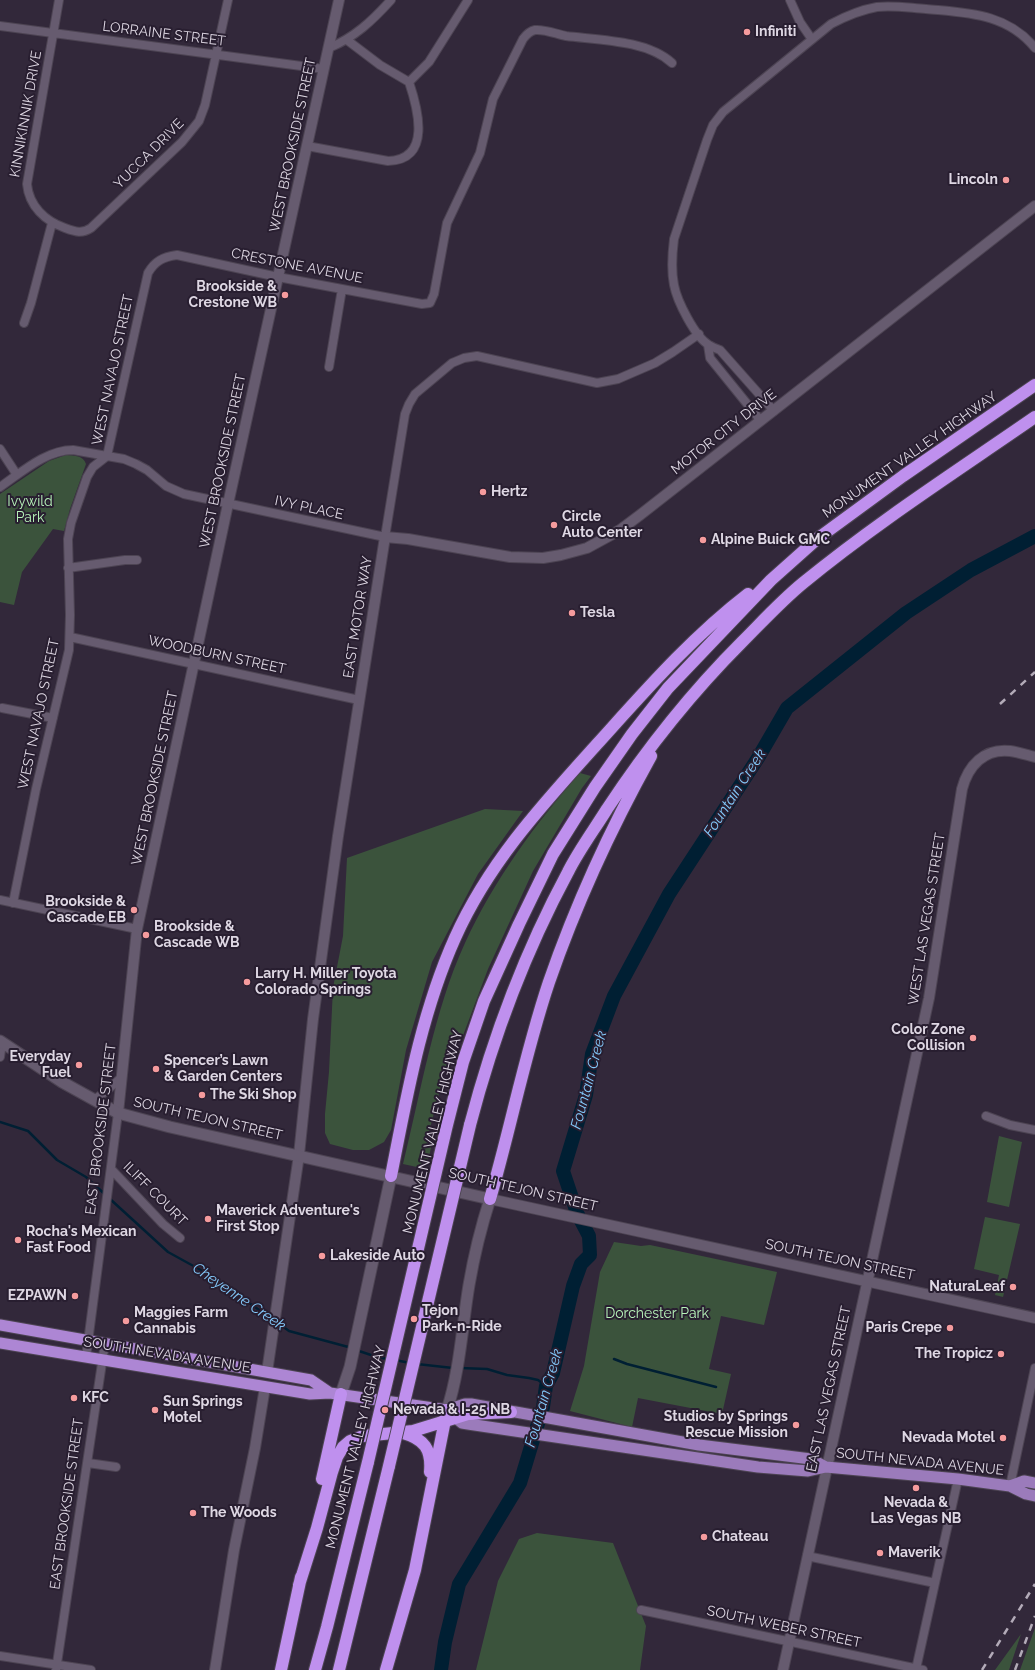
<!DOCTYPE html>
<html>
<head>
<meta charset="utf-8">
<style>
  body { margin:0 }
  canvas { display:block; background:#32283a }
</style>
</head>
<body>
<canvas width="1035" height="1670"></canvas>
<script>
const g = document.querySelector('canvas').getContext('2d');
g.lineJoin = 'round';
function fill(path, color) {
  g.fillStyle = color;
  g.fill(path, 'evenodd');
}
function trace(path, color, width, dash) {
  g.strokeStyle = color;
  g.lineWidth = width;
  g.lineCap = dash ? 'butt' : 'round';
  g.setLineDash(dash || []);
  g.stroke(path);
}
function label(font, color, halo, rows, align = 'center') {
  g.font = font + ' Raleway,sans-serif';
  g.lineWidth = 4;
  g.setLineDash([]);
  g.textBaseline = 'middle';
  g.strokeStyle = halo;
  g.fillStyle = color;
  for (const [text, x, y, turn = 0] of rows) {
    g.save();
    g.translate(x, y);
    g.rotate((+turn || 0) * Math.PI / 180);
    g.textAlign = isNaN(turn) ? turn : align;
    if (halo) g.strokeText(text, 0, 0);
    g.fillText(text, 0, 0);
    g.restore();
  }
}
const green = new Path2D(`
  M66,455C75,456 83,455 86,464L70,509L64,531L53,529L22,572L14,605L0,602V494L49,461Z
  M580,773L591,776L582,788L533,871L488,969L461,1041L453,1039L429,1132L434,1135L426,1169L403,1164C421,1092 434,1010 465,943C494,880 535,824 580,773Z
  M485,809L523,811L478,874L432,962L406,1050L391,1130L384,1142L369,1150H353L330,1144L325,1133V1114L329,1072L333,988L343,936L347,858Z
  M999,1136L1022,1142L1009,1207L987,1202Z
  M985,1217L1020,1224L1003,1297L995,1295L999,1275L974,1269Z
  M614,1242L641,1246L650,1245L777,1272L764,1325L721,1316L709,1369L731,1374L722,1414L638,1398L632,1427L570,1411L584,1366L600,1272Z
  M537,1533L613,1543L646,1626L640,1670H476L498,1581L519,1539Z
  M1035,1628V1670H1020Z
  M1021,1634L1009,1670H995Z`);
const stream = new Path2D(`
  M0,1122L28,1131L57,1160L86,1177L168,1252L208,1274L272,1319
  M278,1323L289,1331L352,1348
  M356,1350L377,1357L388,1359
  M614,1359L627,1364L716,1387
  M395,1360L410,1363
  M417,1364L453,1368
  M460,1368L487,1369L507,1375L529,1378L538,1380L546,1386`);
const river = new Path2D(`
  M441,1670L445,1642L459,1584L520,1483L543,1407L546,1386L553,1373L573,1286L581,1264L590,1255L589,1236L577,1213L563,1171L586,1095L592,1054L614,996L669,894L758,758L787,708L906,613L971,570L1035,536`);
const minor = new Path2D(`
  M59,0L27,184C29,206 45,221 65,228C76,232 82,234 91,228L182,142L199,121L205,105L228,0
  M790,0L800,22L811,38
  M0,26L324,69
  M329,48C355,37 372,21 391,0
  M409,82L429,62L468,0
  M307,146L388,161C432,160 418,109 409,82L380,65L347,40
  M24,323L31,303L52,223
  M708,345L710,358L761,421
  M329,367L342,289
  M774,411L720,350C717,349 712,347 709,345C695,337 677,301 674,285C671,270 672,255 674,239L707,140L713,125L723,112L831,24C846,16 860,10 877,7C893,5 910,8 926,9C967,13 1007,13 1035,48
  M0,449L17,475
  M0,487C22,472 46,450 73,450L124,459L136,464L147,470L166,486L184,494L385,537L405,414L409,404L415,394L452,363L464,358L477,356L597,383L618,379L655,363L673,352L699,334
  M68,568L125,560H137
  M70,637L359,700
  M2,708L53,718
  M0,900L137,929
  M13,903L36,789L69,650L70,615L68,539L71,523L87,477L93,467L107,456L148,273C155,261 163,257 177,255L278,277L422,304L430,303L434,294L447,223L480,153L493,99L523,39C526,35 530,31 535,30C545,29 556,34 566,36C598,40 647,40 672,63
  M0,1057L2,1043
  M94,1100L105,1092L122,1077
  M986,1116L1010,1125L1035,1130
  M111,1169L163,1224L180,1238
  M86,1357L118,1113
  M88,1463L116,1467
  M1010,1486L1035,1368
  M807,1556L935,1583
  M641,1610L923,1670
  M0,1656L91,1670
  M916,1669L958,1479
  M56,1670L105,1343`);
const tertiary = new Path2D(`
  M118,1113L137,929L228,504L339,0
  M490,1199L1035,1318
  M267,1372L299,1155L313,1019L338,836L385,537L408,539L510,557L543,558L561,555L587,548L620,530L640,515L1035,206
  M215,1670L234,1550L255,1448L265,1387
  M783,1670L929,998L962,789C968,766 984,748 1010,751C1018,752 1027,755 1035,757`);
const secondary = new Path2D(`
  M0,1041L62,1082L118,1113L170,1127L490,1199C481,1227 474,1256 469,1285C462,1327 460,1370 447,1410
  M341,1394L350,1367L391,1176`);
const primary = new Path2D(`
  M447,1410L465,1404H471L699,1445L811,1459L826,1467
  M450,1413L462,1423L468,1424L758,1467L808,1471L826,1467L958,1479L1010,1486L1026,1494L1035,1496
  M1010,1486L1024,1481L1035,1483`);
const trunk = new Path2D(`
  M0,1325L311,1380L330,1393
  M0,1343L310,1394L330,1393L447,1410`);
const motorway = new Path2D(`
  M447,1125L463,1062L484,1001L519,924L553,854L595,787L632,734L668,688L771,580L817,539L903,476L1035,385
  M470,1125C493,1037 525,952 568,872C579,850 594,830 607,809C648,747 690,694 742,642C762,622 781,601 803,583C876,523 957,471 1035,417
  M391,1176C407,1095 421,1014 455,938C489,862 543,804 598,743C645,691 692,637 748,594
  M490,1199C511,1127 525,1053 549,982C576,904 611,828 651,756
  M403,1433C424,1439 432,1449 430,1472
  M322,1479L341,1394
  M299,1585L317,1528L332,1472L337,1457L343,1447L350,1441L363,1436L413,1431L468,1414L511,1412
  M281,1670L301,1577
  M315,1670L327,1627L368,1462
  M339,1670L389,1466
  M386,1670L415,1570L447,1410`);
const rail = new Path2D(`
  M1000,704L1035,672
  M982,1670L1035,1584
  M1015,1670L1035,1616`);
const motorwayBridge = new Path2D(`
  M368,1462L447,1125
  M389,1466L470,1125`);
const markers = [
  [747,32,4,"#f59b9d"],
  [1006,180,4,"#f59b9d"],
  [285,295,4,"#f59b9d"],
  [483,492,4,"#f59b9d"],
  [554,525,4,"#f59b9d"],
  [703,540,4,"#f59b9d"],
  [572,613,4,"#f59b9d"],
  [134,910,4,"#f59b9d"],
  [146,935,4,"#f59b9d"],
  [247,982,4,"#f59b9d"],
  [973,1038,4,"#f59b9d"],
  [79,1065,4,"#f59b9d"],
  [156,1069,4,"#f59b9d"],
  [202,1095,4,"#f59b9d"],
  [208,1219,4,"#f59b9d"],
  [18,1240,4,"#f59b9d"],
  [322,1256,4,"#f59b9d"],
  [1013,1287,4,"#f59b9d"],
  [75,1296,4,"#f59b9d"],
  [414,1319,4,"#f59b9d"],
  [126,1321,4,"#f59b9d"],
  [950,1328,4,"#f59b9d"],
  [1001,1354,4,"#f59b9d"],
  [74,1398,4,"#f59b9d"],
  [155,1410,4,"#f59b9d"],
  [385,1410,4,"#f59b9d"],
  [796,1425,4,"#f59b9d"],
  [1003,1438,4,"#f59b9d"],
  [916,1488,4,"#f59b9d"],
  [193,1513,4,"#f59b9d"],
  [704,1537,4,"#f59b9d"],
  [880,1553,4,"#f59b9d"]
];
const poiNames = [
  ["Infiniti",755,32],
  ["Lincoln",998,180,"right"],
  ["Brookside &",277,287,"right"],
  ["Crestone WB",277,303,"right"],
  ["Hertz",491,492],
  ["Circle",562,517],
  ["Auto Center",562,533],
  ["Alpine Buick GMC",711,540],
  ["Tesla",580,613],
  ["Brookside &",126,902,"right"],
  ["Cascade EB",126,918,"right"],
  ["Brookside &",154,927],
  ["Cascade WB",154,943],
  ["Larry H. Miller Toyota",255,974],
  ["Colorado Springs",255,990],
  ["Color Zone",965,1030,"right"],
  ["Collision",965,1046,"right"],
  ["Everyday",71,1057,"right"],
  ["Fuel",71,1073,"right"],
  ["Spencer’s Lawn",164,1061],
  ["& Garden Centers",164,1077],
  ["The Ski Shop",210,1095],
  ["Maverick Adventure's",216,1211],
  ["First Stop",216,1227],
  ["Rocha's Mexican",26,1232],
  ["Fast Food",26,1248],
  ["Lakeside Auto",330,1256],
  ["NaturaLeaf",1005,1287,"right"],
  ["EZPAWN",67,1296,"right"],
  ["Tejon",422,1311],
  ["Park-n-Ride",422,1327],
  ["Maggies Farm",134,1313],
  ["Cannabis",134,1329],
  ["Paris Crepe",942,1328,"right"],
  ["The Tropicz",993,1354,"right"],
  ["KFC",82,1398],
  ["Sun Springs",163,1402],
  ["Motel",163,1418],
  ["Nevada & I-25 NB",393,1410],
  ["Studios by Springs",788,1417,"right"],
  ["Rescue Mission",788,1433,"right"],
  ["Nevada Motel",995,1438,"right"],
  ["Nevada &",916,1503,"center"],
  ["Las Vegas NB",916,1519,"center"],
  ["The Woods",201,1513],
  ["Chateau",712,1537],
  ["Maverik",888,1553]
];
const streetNames = [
  ["LORRAINE STREET",164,34,7],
  ["KINNIKINNIK DRIVE",26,114,-80],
  ["WEST BROOKSIDE STREET",293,145,-78],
  ["YUCCA DRIVE",149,154,-45],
  ["CRESTONE AVENUE",297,266,11],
  ["WEST NAVAJO STREET",113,370,-78],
  ["MOTOR CITY DRIVE",724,432,-38],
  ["MONUMENT VALLEY HIGHWAY",910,455,-35],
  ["WEST BROOKSIDE STREET",223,461,-78],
  ["IVY PLACE",309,508,12],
  ["EAST MOTOR WAY",358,617,-81],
  ["WOODBURN STREET",217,655,12],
  ["WEST NAVAJO STREET",39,714,-78],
  ["WEST BROOKSIDE STREET",155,778,-78],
  ["WEST LAS VEGAS STREET",927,919,-81],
  ["SOUTH TEJON STREET",208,1119,13],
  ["EAST BROOKSIDE STREET",101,1129,-83],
  ["MONUMENT VALLEY HIGHWAY",433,1132,-76],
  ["SOUTH TEJON STREET",523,1190,13],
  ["ILIFF COURT",155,1194,45],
  ["SOUTH TEJON STREET",840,1260,12],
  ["SOUTH NEVADA AVENUE",167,1355,9],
  ["EAST LAS VEGAS STREET",829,1389,-78],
  ["MONUMENT VALLEY HIGHWAY",356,1447,-76],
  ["SOUTH NEVADA AVENUE",920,1462,6],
  ["EAST BROOKSIDE STREET",67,1504,-82],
  ["SOUTH WEBER STREET",784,1627,12]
];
const parkNames = [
  ["Ivywild",30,502],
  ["Park",30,518],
  ["Dorchester Park",657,1314]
];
const waterNames = [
  ["Fountain Creek",735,793,-57],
  ["Fountain Creek",589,1080,-75],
  ["Cheyenne Creek",239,1297,34],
  ["Fountain Creek",544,1398,-74]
];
fill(green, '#3b533c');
trace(stream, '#001f33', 2.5);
trace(river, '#001f33', 14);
trace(minor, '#4d4453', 10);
trace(tertiary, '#4d4453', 12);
trace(secondary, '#4d4453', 13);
trace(primary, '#4d4453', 13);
trace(trunk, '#4d4453', 13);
trace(motorway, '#4d4453', 14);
trace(minor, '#665b6f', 8);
trace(tertiary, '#665b6f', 10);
trace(secondary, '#665b6f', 11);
trace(primary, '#9b7bbb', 11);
trace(trunk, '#ad86d4', 11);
trace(motorway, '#bf90ee', 12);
trace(rail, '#b3abb8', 2.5, [7, 7]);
trace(motorwayBridge, '#4d4453', 14, []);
trace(motorwayBridge, '#bf90ee', 12);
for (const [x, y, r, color] of markers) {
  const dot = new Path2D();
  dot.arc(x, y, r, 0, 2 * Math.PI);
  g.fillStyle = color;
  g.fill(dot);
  trace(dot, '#281e30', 1.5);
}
label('bold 14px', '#ded7e3', '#281e30', poiNames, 'left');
label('14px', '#ded7e3', '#281e30', streetNames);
label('14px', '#b7f4b9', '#281e30', parkNames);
label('italic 15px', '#84cafc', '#281e30', waterNames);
</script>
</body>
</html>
